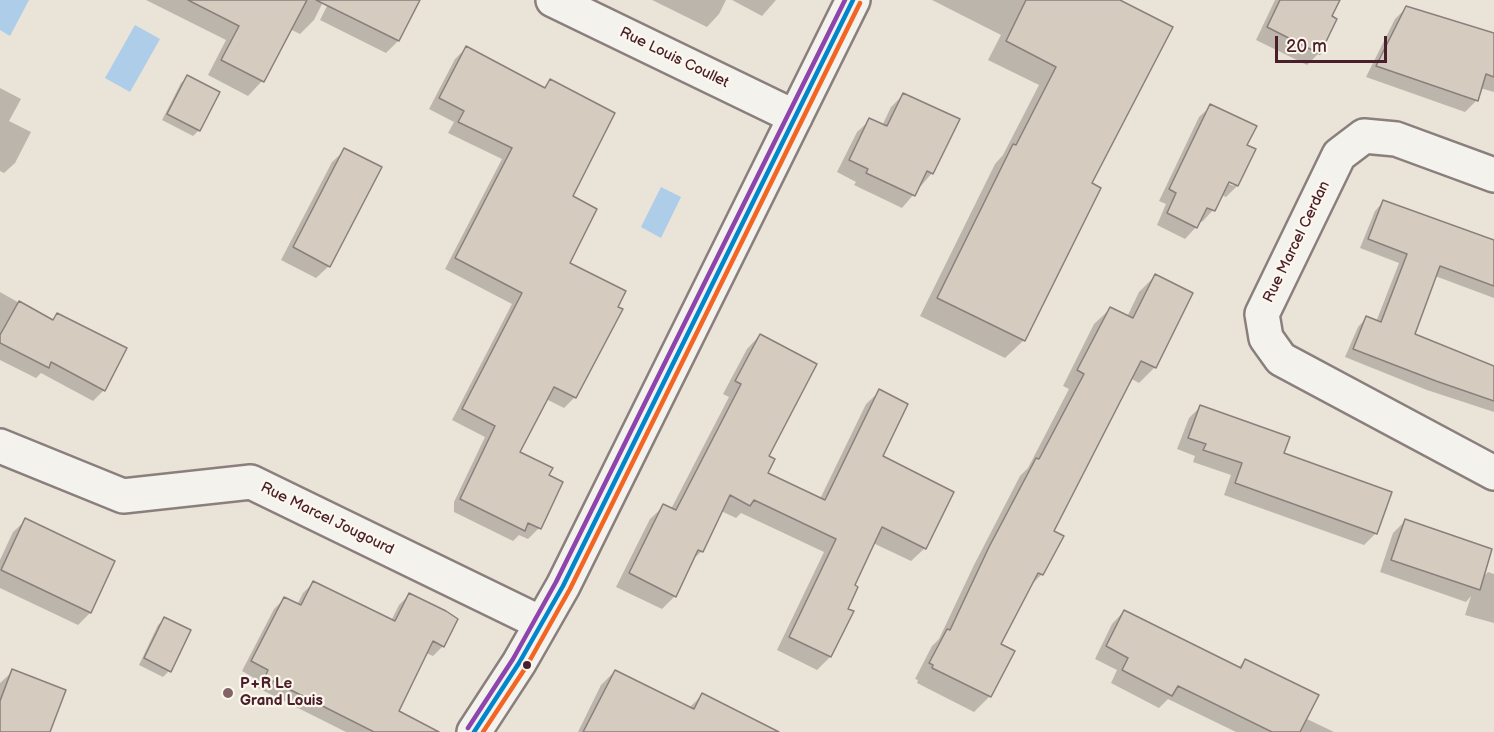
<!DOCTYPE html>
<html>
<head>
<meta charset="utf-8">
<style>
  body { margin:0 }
  #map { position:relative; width:1494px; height:732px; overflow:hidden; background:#eae3d8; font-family:"Balsamiq Sans",sans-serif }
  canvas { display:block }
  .scale { position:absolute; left:1275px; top:36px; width:112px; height:27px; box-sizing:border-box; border:3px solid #4a1f2b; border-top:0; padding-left:8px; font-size:18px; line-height:21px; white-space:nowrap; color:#4a1f2b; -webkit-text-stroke:4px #fbf7ec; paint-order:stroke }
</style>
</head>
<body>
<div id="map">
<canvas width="1494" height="732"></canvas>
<div class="scale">20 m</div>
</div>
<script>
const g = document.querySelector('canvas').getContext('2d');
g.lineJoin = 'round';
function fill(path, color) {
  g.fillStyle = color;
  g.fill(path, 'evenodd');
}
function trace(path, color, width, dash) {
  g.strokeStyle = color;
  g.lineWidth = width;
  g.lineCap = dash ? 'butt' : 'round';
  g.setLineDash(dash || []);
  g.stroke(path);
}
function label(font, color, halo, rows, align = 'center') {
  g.font = font + ' "Balsamiq Sans",sans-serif';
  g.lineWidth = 4.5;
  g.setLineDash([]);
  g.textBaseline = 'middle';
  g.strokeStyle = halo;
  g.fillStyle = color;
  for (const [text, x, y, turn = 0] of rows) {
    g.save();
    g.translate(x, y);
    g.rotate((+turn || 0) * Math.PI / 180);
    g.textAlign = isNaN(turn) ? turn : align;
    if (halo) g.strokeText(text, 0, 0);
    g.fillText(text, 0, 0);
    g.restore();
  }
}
const water = new Path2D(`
  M0,0H29L10,36L0,30Z
  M135,25L160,39L130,92L105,78Z
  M661,187L681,197L661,238L641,227Z`);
const shadow = new Path2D(`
  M146,0H324L314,20L300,34L290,29L262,81L248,96L208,75L226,40Z
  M330,0H418L398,41L386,53L320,20Z
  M652,0H726L719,14L707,27Z
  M732,0H776L762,16Z
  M932,0H1117L1090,184L1024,340L1005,358L920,316L995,164L1003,155L1039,85L988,60L1001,35Z
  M1275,0H1338L1329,17L1319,53L1307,65L1256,40Z
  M1407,7L1494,40V92L1480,88L1477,100L1465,112L1366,77L1395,19Z
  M466,48L543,88L550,81L571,196L568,263L575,397L564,408L546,399L518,453L547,476L561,483L539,528L528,539L519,535L513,541L454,512V502L485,437L452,420L512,304L445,269L502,159L448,133L454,122L429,109L455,59Z
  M188,77L199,130L193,136L162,120L181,83Z
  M0,88L21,99L9,121L31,132L15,163L4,173L0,171Z
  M904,94L932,173L902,208L854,185L856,182L837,172L857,132L870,120L882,126L891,107Z
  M1211,106L1245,146L1254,149L1237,186L1226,197L1221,195L1213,210L1202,222L1199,220L1196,227L1185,239L1157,225L1166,204L1159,201L1199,117ZM1222,178L1234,183V186L1221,181Z
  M345,150L329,266L316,278L281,260L332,162Z
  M1383,202L1494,242V298L1435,276L1413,335L1494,367V412L1427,390L1345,357L1358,327L1366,318L1376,322L1399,263L1360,248L1375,211Z
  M1155,276V367L1139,383L1132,379L1052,532L1042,574L1029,587L999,644L990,696L974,712L917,683L918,680L915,679L932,646L939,639L974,565L1020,476L1028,468L1069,389L1063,386L1094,324L1110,309L1127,317L1139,292Z
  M0,292L51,321L58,314L104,390L93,401L41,373L36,378L0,360Z
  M760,335L767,456L766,473L820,499L866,404L880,391L881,457L925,548L911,561L873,543L853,586L830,657L817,670L777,650L824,552L741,513L736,518L721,511L701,552L691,561L675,596L662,609L616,587L650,519L664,506L671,509L729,397L723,394L747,349Z
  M1201,406L1283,454L1376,533L1364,545L1224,495L1231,475L1193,462L1195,456L1177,449L1189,418Z
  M26,520L113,562L90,613L78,625L0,588V560L13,532Z
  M1405,521L1482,578L1488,572L1494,574V623L1465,615L1471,596L1466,602L1380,572L1393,533Z
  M313,583L391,621L399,605L409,595L443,646L433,656L426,653L397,711L413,732H346L256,687L259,681L242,671L274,609L284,599L297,605L303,593Z
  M1124,611L1238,668L1245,660L1305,718L1334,732H1236L1168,699L1159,708L1111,683L1117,670L1095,659L1112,624Z
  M164,619L169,671L163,677L139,665L158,625Z
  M13,671L49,732H0V683Z
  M615,671L689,708L702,695L743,732H578L601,685Z`);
const building = new Path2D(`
  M188,0H307L264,82L221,60L239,26Z
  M316,0H420L399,41Z
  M1026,0H1120L1173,27L1092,183L1101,188L1025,341L937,298L1013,144L1016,145L1056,67L1006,41Z
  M1280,0H1340L1332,16L1337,19L1320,54L1267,27Z
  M1406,6L1494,33V77L1486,74L1478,101L1376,66Z
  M466,46L545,88L550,79L615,113L573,196L597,209L570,263L626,291L618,307L623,309L576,398L554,387L520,452L553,468L549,475L563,482L541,529L528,523L525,531L460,499L495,426L462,409L522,293L455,258L512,148L458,122L464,111L439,98Z
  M187,75L220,92L200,131L167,114Z
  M903,93L960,119L933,174L927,171L915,196L866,173L868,169L849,160L869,118L887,126Z
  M1210,104L1257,126L1247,145L1256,149L1238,186L1229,182L1215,211L1207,208L1197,228L1167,213L1176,193L1169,189Z
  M344,148L382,167L330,267L293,247Z
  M1383,200L1494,240V286L1440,266L1415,334L1494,366V401L1436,381L1353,349L1366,316L1381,322L1407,254L1368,239Z
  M1155,274L1193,293L1156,368L1141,361L1054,531L1064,536L1043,575L1038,573L1001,644L1015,651L991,697L932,668L933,665L929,663L947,629L950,630L989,547L1036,458L1039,459L1084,374L1077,370L1110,307L1133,318Z
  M19,301L53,320L57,313L127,348L105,391L51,362L49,368L0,343V335Z
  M760,334L817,364L769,456L775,459L768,473L825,500L879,389L908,404L883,456L954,492L926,549L882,527L855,585L858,587L848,609L854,611L831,657L789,637L836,539L754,500L750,506L730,495L703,552L698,550L676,597L629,573L663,504L676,510L741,384L735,381Z
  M1200,405L1290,437L1284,453L1392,492L1377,534L1235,483L1242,463L1203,450L1206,444L1188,438Z
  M25,518L115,561L91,613L1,570Z
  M1405,519L1492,549L1480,590L1391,560Z
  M313,581L395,621L409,593L446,611L458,619L444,647L433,641L399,711L439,732H374L265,677L268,670L251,661L284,597L301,605Z
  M1124,610L1241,668L1245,659L1319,695L1300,732H1272L1178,686L1172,696L1122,670L1128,658L1106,646Z
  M164,617L191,630L171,672L144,658Z
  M12,669L66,690L50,732H0V701Z
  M615,670L694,709L702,693L779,732H583Z`);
const minor = new Path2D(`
  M553,0L795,117
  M1494,175L1396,139L1364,136L1339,155L1262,314L1266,338L1281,359L1494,473
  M0,446L123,496L251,482L541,623`);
const major = new Path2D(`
  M474,732L519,663L563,586L853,0`);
const bus1 = new Path2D(`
  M474,732L519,663L563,586L853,0`);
const bus2 = new Path2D(`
  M483,732L526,667L570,589L860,3`);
const bus3 = new Path2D(`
  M468,728L513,659L556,582L845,0`);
const markers = [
  [527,665,5,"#4a1f2b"],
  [228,693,6,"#826468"]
];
const streetNames = [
  ["Rue Louis Coullet",674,58,26],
  ["Rue Marcel Cerdan",1297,242,-64],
  ["Rue Marcel Jougourd",327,519,26]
];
const poiNames = [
  ["P+R Le",240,684],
  ["Grand Louis",240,701]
];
fill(water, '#adcde8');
fill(shadow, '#0003');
fill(building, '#d5cbbe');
trace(building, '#8a7f7c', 1.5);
trace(minor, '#8a7f7c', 38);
trace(major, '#8a7f7c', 38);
trace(minor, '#f4f2ed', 33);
trace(major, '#f4f2ed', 33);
trace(bus1, '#0086cb', 4.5);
trace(bus2, '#f26522', 4.5);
trace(bus3, '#8e44ad', 4.5);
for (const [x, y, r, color] of markers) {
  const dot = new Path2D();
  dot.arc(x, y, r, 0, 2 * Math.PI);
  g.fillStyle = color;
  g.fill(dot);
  trace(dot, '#fbf7ec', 2);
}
label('15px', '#4a1f2b', '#fbf7ec', streetNames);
label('bold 15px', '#4a1f2b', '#fbf7ec', poiNames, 'left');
</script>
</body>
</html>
